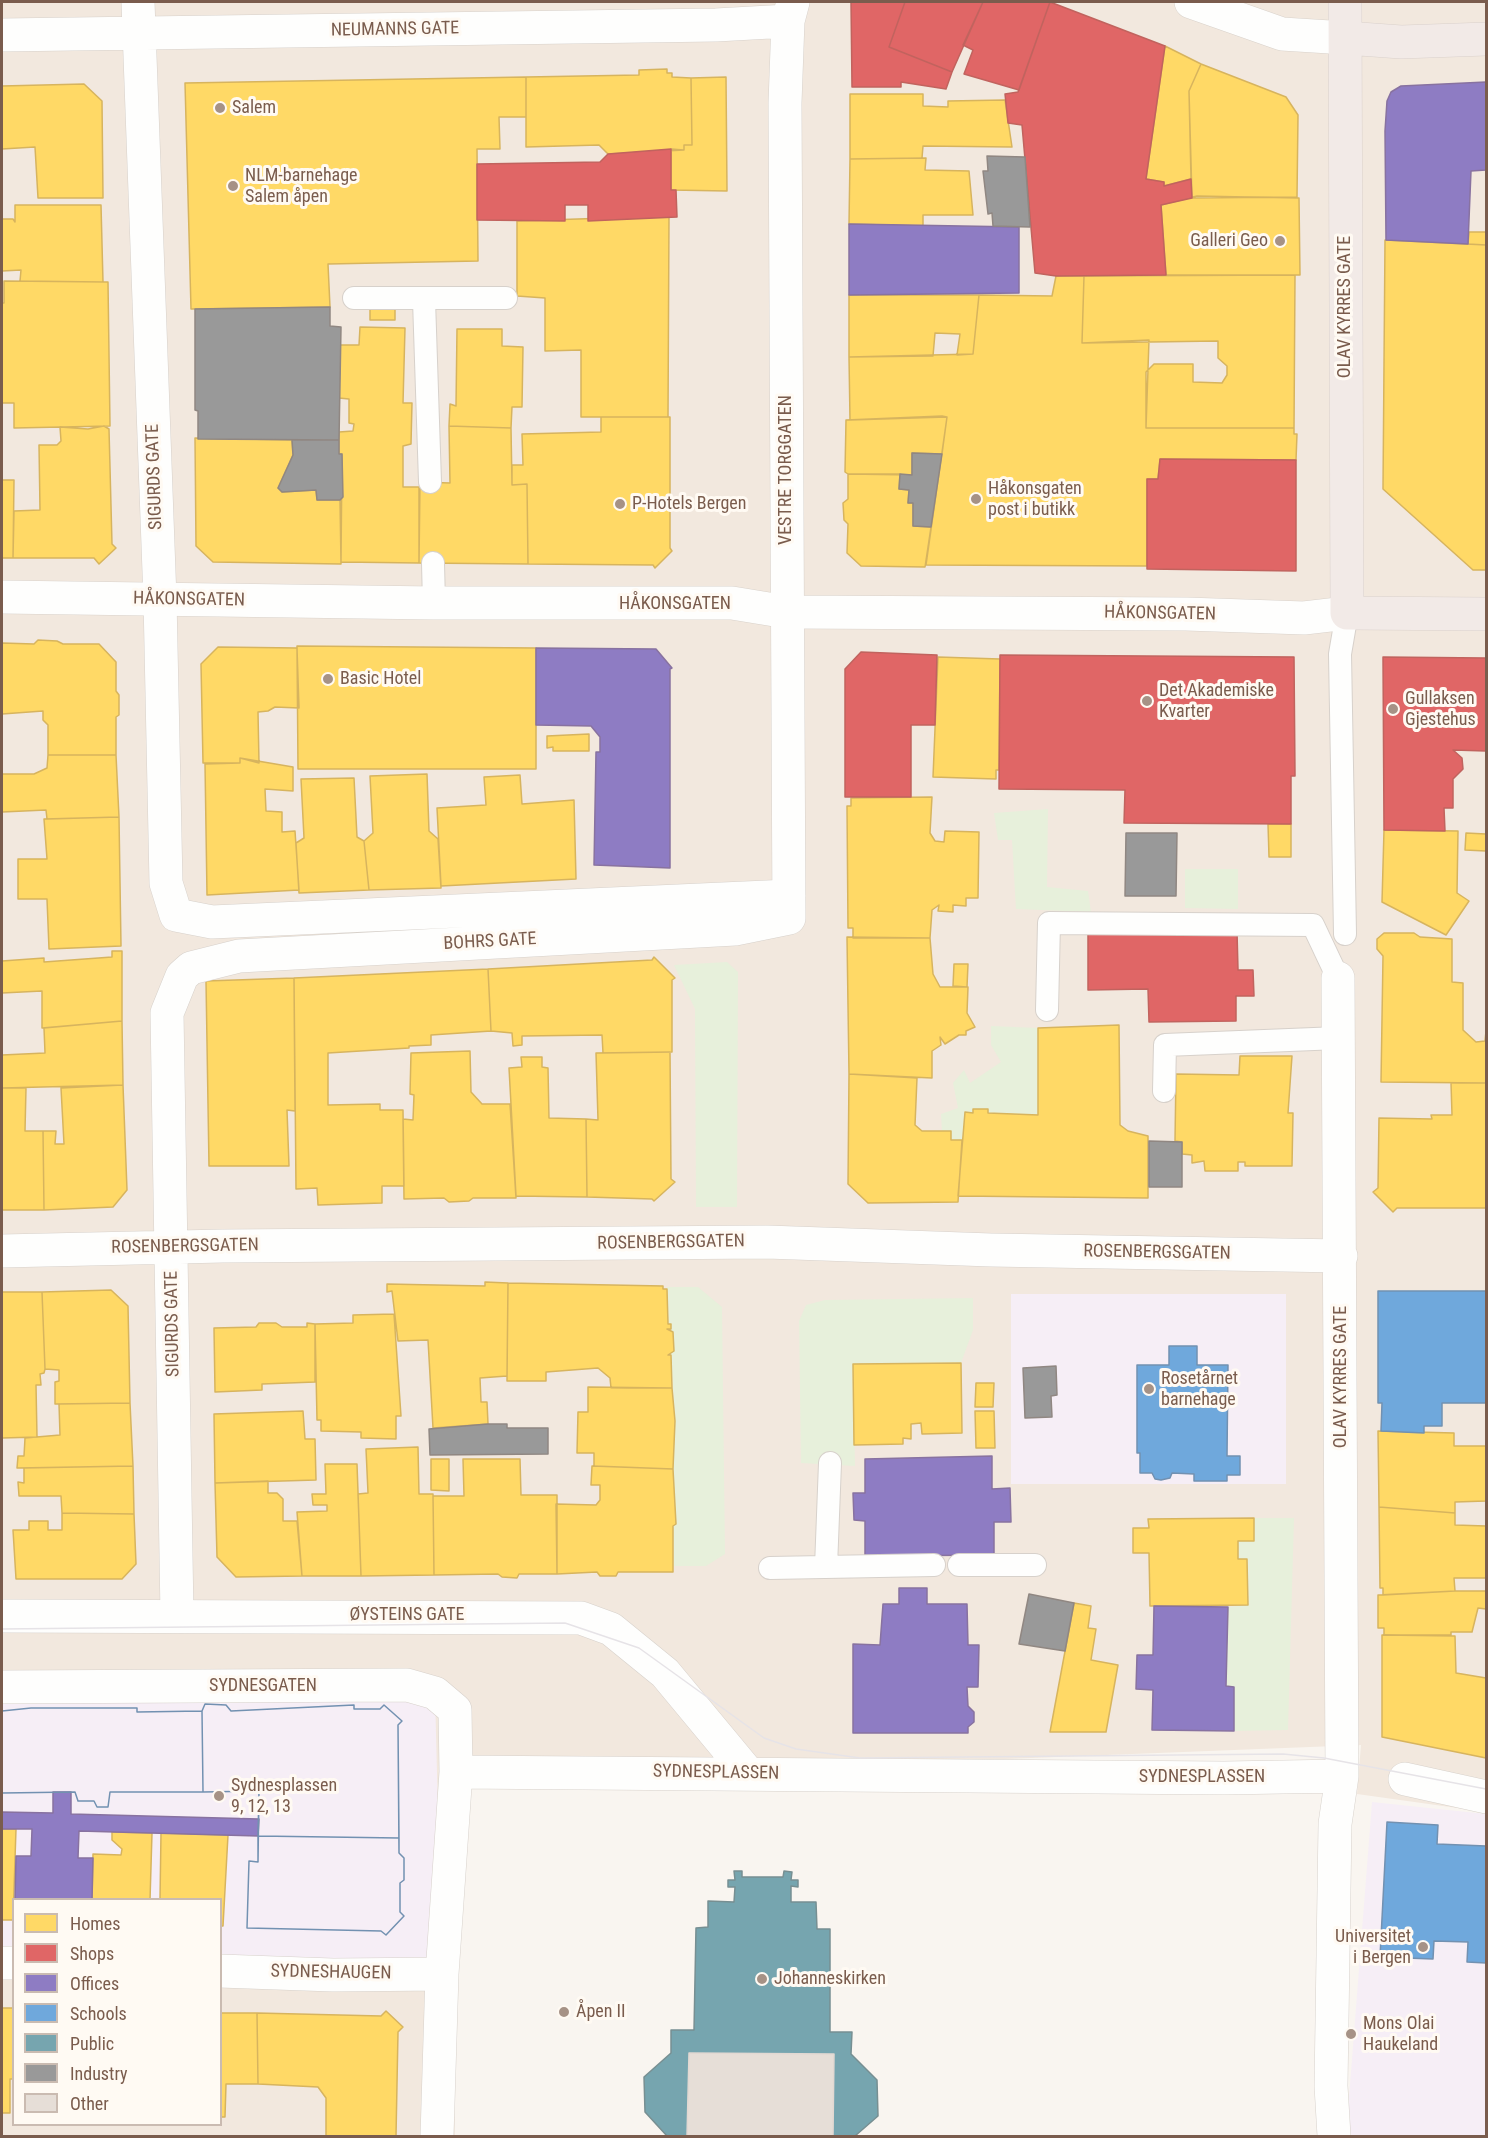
<!DOCTYPE html>
<html>
<head>
<meta charset="utf-8">
<style>
  body { margin:0 }
  #map { position:relative; width:1488px; height:2138px; overflow:hidden; background:#f9f5f0; font-family:"Roboto Condensed",sans-serif }
  canvas { display:block }
  .frame { position:absolute; inset:0; border:3px solid #7a5c4d; pointer-events:none }
  .legend { position:absolute; left:12px; top:1898px; width:210px; height:228px; box-sizing:border-box; background:#fffaf3; border:2px solid #cabbb1; margin:0; padding:8px 10px; list-style:none; font-size:18px; color:#7a5c4d }
  .legend li { display:flex; align-items:center; gap:12px; height:30px }
  .legend b { width:30px; border:2px solid #cabbb1 }
</style>
</head>
<body>
<div id="map">
<canvas width="1488" height="2138"></canvas>
<div class="frame"></div>
<ul class="legend">
<li><b style="height:16px;background:#ffd966"></b>Homes</li>
<li><b style="height:16px;background:#e06666"></b>Shops</li>
<li><b style="height:16px;background:#8e7cc3"></b>Offices</li>
<li><b style="height:16px;background:#6fa8dc"></b>Schools</li>
<li><b style="height:16px;background:#76a5af"></b>Public</li>
<li><b style="height:16px;background:#999"></b>Industry</li>
<li><b style="height:16px;background:#e6ded7"></b>Other</li>
</ul>
</div>
<script>
const g = document.querySelector('canvas').getContext('2d');
g.lineJoin = 'round';
function fill(path, color) {
  g.fillStyle = color;
  g.fill(path, 'evenodd');
}
function trace(path, color, width, dash) {
  g.strokeStyle = color;
  g.lineWidth = width;
  g.lineCap = dash ? 'butt' : 'round';
  g.setLineDash(dash || []);
  g.stroke(path);
}
function label(font, color, halo, rows, align = 'center') {
  g.font = font + ' "Roboto Condensed",sans-serif';
  g.lineWidth = 6;
  g.setLineDash([]);
  g.textBaseline = 'middle';
  g.strokeStyle = halo;
  g.fillStyle = color;
  for (const [text, x, y, turn = 0] of rows) {
    g.save();
    g.translate(x, y);
    g.rotate((+turn || 0) * Math.PI / 180);
    g.textAlign = isNaN(turn) ? turn : align;
    if (halo) g.strokeText(text, 0, 0);
    g.fillText(text, 0, 0);
    g.restore();
  }
}
const residential = new Path2D(`
  M2,2H1486V1812L1357,1794L1361,1745L980,1760L445,1757L455,2136H2ZM14,1900H220V2124H14Z`);
const education = new Path2D(`
  M1011,1294H1286V1484H1011Z
  M2,1687L435,1693L442,1974L221,1971L220,1900H14L13,1963H2Z
  M1372,1802L1486,1814V2136H1346Z`);
const green = new Path2D(`
  M1048,809L1047,887L1088,891L1091,912L1016,909L1012,840H998L994,813Z
  M1185,869H1238V909L1185,908Z
  M727,962L738,972L737,1207H696L695,1009L674,965Z
  M991,1026L1038,1028V1115L988,1113V1109H974L973,1113L966,1112L962,1140H951L942,1132L941,1114L958,1108L953,1083L964,1070L970,1083L1001,1062L991,1045Z
  M667,1287H698L722,1307L725,1554L706,1566H674L673,1526L676,1524L675,1506L672,1504L675,1421L671,1356L668,1355L674,1351L673,1333L667,1329H670L671,1325L668,1324Z
  M973,1298V1330L961,1363L853,1364L855,1466L801,1463L799,1321L806,1305L825,1300Z
  M1254,1518H1294L1288,1730L1234,1731V1687L1226,1686L1228,1607L1247,1605V1559H1238V1541H1254Z`);
const homes = new Path2D(`
  M1165,46L1201,64L1189,91L1191,179L1164,186V182L1146,179Z
  M1201,64L1286,97L1298,115L1297,197L1192,198L1189,91Z
  M667,69V73H672V77L691,78L692,145H684V150L608,154L599,145L526,147V77L639,75V70Z
  M526,77V117H499L500,149H477L478,261L328,264L330,307L191,309L185,83Z
  M726,77L727,191L671,190V149L684,150V145H692L691,78Z
  M84,84L102,101L103,198H38L35,147L2,149V86Z
  M850,94H923V106L948,107V101L1005,100L1012,147L923,146L922,158L850,159Z
  M926,158L925,170L969,171L973,215H923V226L849,224L850,159Z
  M1197,196L1299,198L1300,275H1166L1161,205Z
  M15,205H101L103,282L20,281L21,270L2,271V219H13L15,222Z
  M669,216L668,417H581V350L545,351V298L517,296V221Z
  M1469,232H1486V245L1468,244Z
  M1385,240L1486,245V570H1473L1383,489Z
  M1295,275L1294,428H1146V372L1154,364H1193V382L1222,383L1227,375V366L1218,358V341L1082,343L1084,276Z
  M1056,276H1084L1082,343L1149,340L1146,428H1294V434H1297L1296,460L1160,459L1158,479H1147V566L926,565L947,417L850,420L849,357L973,354L979,295L1052,296Z
  M4,281L108,282L110,426L14,428V403H2V303H4Z
  M849,295H979L973,354L957,355L960,334L935,333L933,356L849,357Z
  M370,300L395,301V320H370Z
  M360,327L405,328L403,403H412L411,444L403,446V487H419V563L341,562L342,454H339V432L353,431L354,424L349,423V399L339,398L340,345H359Z
  M457,329H502V346L523,347L522,407H512L511,428L449,426L450,404L456,406Z
  M942,416L947,417L942,454L912,453V475L848,474L845,472L846,420Z
  M601,417H670V548L672,551L655,568L653,565L528,564L527,484L512,485V465H523L522,434L601,432Z
  M104,426L109,429L112,544L116,548L99,564L94,558H13L14,511L40,510L39,445H57L61,441L60,427L88,429Z
  M449,426L511,428L512,485L527,484L528,564L419,563L420,482L450,483Z
  M195,438L292,440L293,455L278,488L282,492L316,490L317,500H340L341,564L213,562L196,546Z
  M848,474H900L899,489L909,490L908,503H913V526L931,527L925,567L861,566L847,553L848,524L844,520L843,503L848,499Z
  M2,480H14L13,558H2Z
  M38,640L57,641L63,644H99L116,662V691L119,695V715L116,717V755H48V725L43,720V711L2,714V643L34,644Z
  M297,646L536,648V769H298Z
  M218,647L297,648L299,708L275,707L268,711L258,712L259,763L240,758V763H203L201,664Z
  M938,657L1000,659L999,770H996V779L933,777Z
  M589,734V751H553V747L547,748V736Z
  M48,755H116L119,817L47,819L46,810L2,812V774H34L47,768Z
  M240,758L293,767V791L265,789L266,811L282,812V832L295,831L299,890L207,895L205,764L240,763Z
  M427,774L429,831L438,839L441,888L369,890L364,841L373,833L370,776Z
  M520,775L522,804L574,800L576,879L441,886L437,808L486,805L484,777Z
  M354,778L357,837L364,841L369,890L299,893L296,843L304,838L301,779Z
  M932,797L930,833L935,841L944,842L945,831L979,832L978,898H966V906L953,905V912L938,911L939,905L932,910L930,938H853V928H848L847,806H851V798Z
  M119,817L121,946L49,949L47,899H18V859H47L44,819Z
  M1268,824H1291V857H1269Z
  M1384,830L1458,831L1457,893L1469,901L1446,935L1382,902Z
  M1466,833L1486,834V851L1465,850Z
  M1384,933H1414L1420,937L1452,939V982L1463,983V1030L1476,1042L1485,1041L1486,1031V1083L1381,1082L1383,956L1377,949V939Z
  M847,937L930,938L933,974L940,987H968L967,1013L975,1027L966,1031V1035H959L945,1044L940,1037L941,1045L932,1051V1078L849,1074Z
  M112,951H122V1021L42,1028V991L2,993V961L44,958V962L112,957Z
  M654,957L675,978L672,980V1052L603,1053L602,1035L522,1036V1045L513,1046L512,1033L491,1031L488,969L652,960Z
  M954,964H968L967,987L953,986Z
  M488,969L491,1031L431,1035V1045L409,1046V1048L328,1053V1105L380,1104V1110H403L404,1186H382V1203L318,1205L317,1188L296,1189L294,978Z
  M294,978L295,1111L287,1110L289,1166H209L206,981Z
  M122,1021L123,1085L2,1088V1055L45,1053L44,1028Z
  M1119,1025L1120,1125L1128,1131L1148,1136V1198L958,1196L965,1112L973,1113V1109H988V1113L1038,1115V1028Z
  M470,1051L471,1092L482,1104H510L516,1198H473L469,1201L449,1202L444,1198L404,1199L403,1119L413,1120L414,1095L410,1094L411,1053Z
  M670,1052L671,1179L675,1182L654,1201L652,1199L587,1197L586,1119L598,1120L596,1053Z
  M1240,1056H1292L1288,1113H1293L1292,1166H1245V1162H1238V1171H1205L1204,1161L1192,1163V1155L1182,1154V1142L1175,1141L1176,1074L1239,1075Z
  M521,1057H542V1067L548,1068L549,1118L586,1119L587,1197L516,1196L509,1068L522,1067Z
  M849,1074L917,1078L915,1125L922,1131H951V1140H962L958,1202L868,1203L848,1184Z
  M1451,1083H1486V1208H1397L1393,1212L1373,1192L1378,1188L1379,1118L1432,1119L1431,1115H1452Z
  M123,1085L127,1190L113,1207L44,1210L43,1131H56L55,1144H64L61,1088Z
  M2,1088H26L25,1131H43L44,1210H2Z
  M485,1282L508,1283L507,1376L480,1378L481,1402H487L488,1424L433,1428L428,1340L398,1341L392,1291L387,1292V1284L485,1286Z
  M508,1283L663,1286V1289H667L668,1324H671V1329H667L673,1332L674,1351L668,1355H671L672,1388H611L610,1378L598,1368L546,1372V1381H507Z
  M111,1290L128,1306L130,1403L55,1404V1382L59,1381V1370L45,1369L42,1292Z
  M2,1292H42L45,1369L44,1373L40,1374L41,1385H36L37,1437L2,1438Z
  M394,1314L401,1416H396V1439L361,1438V1432L321,1431V1420H317L315,1324L353,1323V1315Z
  M259,1323H276L282,1327H307V1323L315,1324V1382L262,1384V1390L215,1392L214,1328L256,1327Z
  M961,1363L962,1433L922,1434L921,1423L911,1424V1439L903,1438V1444L854,1445L853,1364Z
  M976,1383H994L993,1407H975Z
  M588,1387L672,1388L675,1421L673,1469L594,1466V1453H577L578,1412H588Z
  M130,1403L133,1466L17,1468L18,1456H24L25,1438L60,1435L59,1404Z
  M303,1411L305,1439H315L316,1480L215,1483L214,1414Z
  M975,1411H994L995,1448H976Z
  M1378,1431L1454,1433V1446H1486V1501L1455,1502V1513L1379,1507Z
  M418,1447L419,1494H433L434,1575L361,1576L358,1494L368,1493L366,1449Z
  M431,1459H449V1491L431,1490Z
  M463,1459H520L521,1495H557V1574H519L517,1578L502,1577L498,1574L434,1575L433,1496H464Z
  M325,1464H357L361,1576H302L297,1512L327,1511V1505H313L312,1494H326Z
  M133,1466L134,1514L62,1513L61,1496H19L18,1482L24,1483V1468Z
  M592,1466L673,1469L676,1524L673,1526V1572H618L616,1576H600L597,1572L557,1574L556,1504L596,1505L600,1500V1485H591Z
  M268,1481V1493H277L283,1499V1521H297L302,1576L236,1577L217,1557L215,1483Z
  M1379,1507L1455,1513V1525L1486,1526V1578H1454L1455,1591L1383,1595V1588H1380Z
  M62,1513L134,1514L136,1564L122,1579H16L13,1530H29V1521H48V1530H62Z
  M1254,1518V1541H1238V1559H1247L1248,1605L1150,1606L1149,1553H1133V1528H1149L1148,1519Z
  M1455,1591H1486V1609L1478,1608L1472,1632H1451V1635H1384V1628H1378V1595Z
  M1074,1603L1091,1606L1088,1628L1096,1629L1091,1660L1118,1665L1106,1732H1050Z
  M1382,1635L1455,1636L1456,1673L1486,1678V1758L1382,1737Z
  M2,1829H16L13,1920H2Z
  M112,1832L152,1833L150,1900H92L93,1854L121,1855L122,1849L112,1840Z
  M161,1833L228,1835L223,1926H220V1900H160Z
  M2,2008H14V2079H10V2113H2Z
  M386,2011L403,2027L398,2032L396,2136H326V2098L318,2087L258,2084L257,2013L381,2016Z
  M220,2013H257L258,2084H226L225,2117H220Z`);
const shops = new Path2D(`
  M851,2H905L889,47L952,72L946,89L901,82V87H852Z
  M905,2H983L952,72L889,47Z
  M983,2H1050L1019,90L964,74L973,50L963,45Z
  M1050,2L1165,46L1146,179L1164,182V186L1191,179L1192,198L1161,205L1166,275L1056,276L1035,273L1022,125L1008,123L1005,94L1018,92Z
  M671,149V190H676L677,217L588,221V205H565V221L477,220V164L600,162L608,154Z
  M1160,459L1296,460V571L1147,569V479H1158Z
  M861,652L937,655L935,725H911V797H845V669Z
  M1000,655L1294,657L1295,776H1291V824L1124,823L1125,790L999,789Z
  M1383,657L1486,658V751L1453,750L1462,758L1463,769L1453,779V808H1444L1445,831L1384,830Z
  M1237,931L1238,970H1253L1254,996H1236V1021L1149,1022L1148,989L1088,990V934Z`);
const offices = new Path2D(`
  M1486,82V170L1471,171L1468,244L1386,240L1385,131L1387,101L1391,92L1401,86Z
  M849,224L1019,227V293L849,295Z
  M536,648L656,649L672,668L670,669V868L594,865L596,752H600V737L591,726L536,725Z
  M992,1456V1489L1010,1488L1011,1522H994V1555L865,1556V1521L854,1520L853,1493H865V1459Z
  M899,1588H927V1604H967L968,1645H979L978,1687H967L968,1706L974,1712V1722L968,1727V1733H853V1644L880,1645L883,1604H899Z
  M1154,1606L1228,1607L1226,1686L1234,1687V1731L1152,1730L1153,1690L1136,1689L1137,1655H1153Z
  M53,1792H71V1814L259,1819L258,1836L79,1831L78,1858H93L92,1900H15L16,1856H31L32,1829H2V1812L53,1813Z`);
const schools = new Path2D(`
  M1378,1291H1486V1403H1442V1426H1424V1433L1381,1431L1382,1403H1378Z
  M1169,1346H1197V1365H1228L1227,1456H1240V1475H1227V1481H1194V1474L1172,1473L1170,1478L1161,1480L1155,1479L1152,1473H1140V1453H1137V1365H1169Z
  M205,1704L226,1705L231,1711L354,1705V1709H380L384,1705L402,1721L398,1725L399,1853L404,1858V1880L400,1883V1912L404,1916L386,1935L381,1931L247,1928L249,1861L258,1862L259,1791L203,1792L202,1711Z
  M205,1704L226,1705L231,1711L354,1705V1709H380L384,1705L402,1721L398,1725L399,1838L258,1836L259,1791L203,1792L202,1711Z
  M31,1708H137V1712L202,1711L203,1792H110L108,1807H97L94,1801H78L75,1792L2,1793V1711Z
  M31,1708H137V1712L202,1711L203,1792H110L108,1807H97L94,1801H78L75,1792L2,1793V1711Z
  M1387,1822L1438,1825L1437,1844L1486,1846V1963L1467,1962L1468,1942L1434,1941L1433,1959L1380,1957Z
  M258,1836L399,1838V1853L404,1858V1880L400,1883V1912L404,1916L386,1935L381,1931L247,1928L249,1861L258,1862Z`);
const public = new Path2D(`
  M734,1871H742V1877H783L784,1871L792,1872L791,1880H798V1887L791,1886V1902H816L817,1929H830V2032H852L851,2054L877,2080L878,2116L855,2136H667L645,2112L644,2077L671,2053V2030H694L696,1928L708,1927V1901L734,1902L735,1887H728V1880H735Z`);
const industry = new Path2D(`
  M987,156L1025,157L1030,227L993,226L992,213L988,214L983,171H988Z
  M330,307V326L341,327L339,440L198,439V411L195,410V309Z
  M292,440H339V454H342L343,497L340,500H317L316,490L282,492L278,488L293,455Z
  M912,453L942,454L931,527L913,526V503H908L909,490L899,489L900,474L912,475Z
  M1126,833H1177L1176,896H1125Z
  M1149,1141L1182,1142V1187H1149Z
  M1056,1366L1057,1395L1051,1396L1052,1417L1025,1418L1023,1368Z
  M488,1424H507V1428H548V1454L430,1455L429,1429Z
  M1029,1594L1074,1603L1065,1651L1019,1644Z`);
const building = new Path2D(`
  M689,2053L834,2054L833,2136H687Z`);
const lane = new Path2D(`
  M354,298H506
  M424,300L430,482
  M433,563L434,603
  M1345,934L1340,654L1347,613
  M1047,1010L1049,923L1313,925L1338,978
  M1164,1091L1165,1045L1339,1038
  M959,1565H1035
  M826,1567L830,1463
  M770,1568L934,1565`);
const street = new Path2D(`
  M138,2L160,599L166,883L176,915L212,922L789,896
  M2,35L716,25L788,21
  M2,1251L223,1246L767,1242L991,1250L1341,1256
  M177,1615L167,1013L182,976L191,968L239,956L735,929L789,918L785,103L788,21L793,2
  M2,1616L581,1618L611,1629L665,1673L748,1773
  M2,1687L407,1685L435,1693L455,1710L456,1772
  M1405,1779L1486,1797
  M2,1963H14
  M220,1971L333,1975L442,1974
  M437,2136L442,1974L456,1772L1224,1778L1342,1776
  M1334,2136L1331,2086L1335,1824L1342,1776L1338,978`);
const secondary = new Path2D(`
  M1191,2L1282,34L1346,38
  M2,597L434,603H732L787,612L1186,614L1304,618L1347,613`);
const highway = new Path2D(`
  M1345,2L1347,613L1486,614
  M1346,38L1401,42L1486,39`);
const tram = new Path2D(`
  M2,1629L565,1623L639,1648L764,1738L796,1749L860,1758L1283,1754L1324,1758L1486,1789`);
const markers = [
  [220,108,6,"#a69286"],
  [233,186,6,"#a69286"],
  [1280,241,6,"#a69286"],
  [976,499,6,"#a69286"],
  [620,504,6,"#a69286"],
  [328,679,6,"#a69286"],
  [1147,701,6,"#a69286"],
  [1393,709,6,"#a69286"],
  [1149,1389,6,"#a69286"],
  [219,1796,6,"#a69286"],
  [1423,1947,6,"#a69286"],
  [762,1979,6,"#a69286"],
  [564,2012,6,"#a69286"],
  [1351,2034,6,"#a69286"]
];
const streetNames = [
  ["NEUMANNS GATE",395,30,-1],
  ["OLAV KYRRES GATE",1345,307,-90],
  ["VESTRE TORGGATEN",786,470,-90],
  ["SIGURDS GATE",155,477,-92],
  ["HÅKONSGATEN",189,600,1],
  ["HÅKONSGATEN",675,604],
  ["HÅKONSGATEN",1160,614,1],
  ["BOHRS GATE",490,942,-3],
  ["ROSENBERGSGATEN",671,1243,-1],
  ["ROSENBERGSGATEN",185,1247,-1],
  ["ROSENBERGSGATEN",1157,1253,1],
  ["SIGURDS GATE",173,1324,-91],
  ["OLAV KYRRES GATE",1341,1377,-90],
  ["ØYSTEINS GATE",407,1615],
  ["SYDNESGATEN",263,1686],
  ["SYDNESPLASSEN",716,1773,1],
  ["SYDNESPLASSEN",1202,1777],
  ["SYDNESHAUGEN",331,1973,1]
];
const poiNames = [
  ["Salem",232,108],
  ["NLM-barnehage",245,176],
  ["Salem åpen",245,197],
  ["Galleri Geo",1268,241,"right"],
  ["Håkonsgaten",988,489],
  ["post i butikk",988,510],
  ["P-Hotels Bergen",632,504],
  ["Basic Hotel",340,679],
  ["Det Akademiske",1159,691],
  ["Kvarter",1159,712],
  ["Gullaksen",1405,699],
  ["Gjestehus",1405,720],
  ["Rosetårnet",1161,1379],
  ["barnehage",1161,1400],
  ["Sydnesplassen",231,1786],
  ["9, 12, 13",231,1807],
  ["Universitet",1411,1937,"right"],
  ["i Bergen",1411,1958,"right"],
  ["Johanneskirken",774,1979],
  ["Åpen II",576,2012],
  ["Mons Olai",1363,2024],
  ["Haukeland",1363,2045]
];
fill(residential, '#f2e8de');
fill(education, '#f6eef6');
fill(green, '#e7f0db');
fill(homes, '#ffd966');
trace(homes, '#d7b45e', 1.5);
fill(shops, '#e06666');
trace(shops, '#c1635e', 1.5);
fill(offices, '#8e7cc3');
trace(offices, '#8872a0', 1.5);
fill(schools, '#6fa8dc');
trace(schools, '#7291b1', 1.5);
fill(public, '#76a5af');
trace(public, '#778f92', 1.5);
fill(industry, '#999');
trace(industry, '#908782', 1.5);
fill(building, '#e6ded7');
trace(building, '#e2d8d2', 1.5);
trace(lane, '#d7d1cb', 24);
trace(street, '#d7d1cb', 34);
trace(secondary, '#d9d2cb', 34);
trace(highway, '#dad1cc', 34);
trace(lane, '#fefefd', 22);
trace(street, '#fefefd', 33);
trace(secondary, '#fefefd', 33);
trace(highway, '#f2eae7', 33);
trace(tram, '#e6e3e7', 1.5);
for (const [x, y, r, color] of markers) {
  const dot = new Path2D();
  dot.arc(x, y, r, 0, 2 * Math.PI);
  g.fillStyle = color;
  g.fill(dot);
  trace(dot, '#fffaf3', 2);
}
label('18px', '#7a5c4d', '#fffaf3', streetNames);
label('18px', '#7a5c4d', '#fffaf3', poiNames, 'left');
</script>
</body>
</html>
